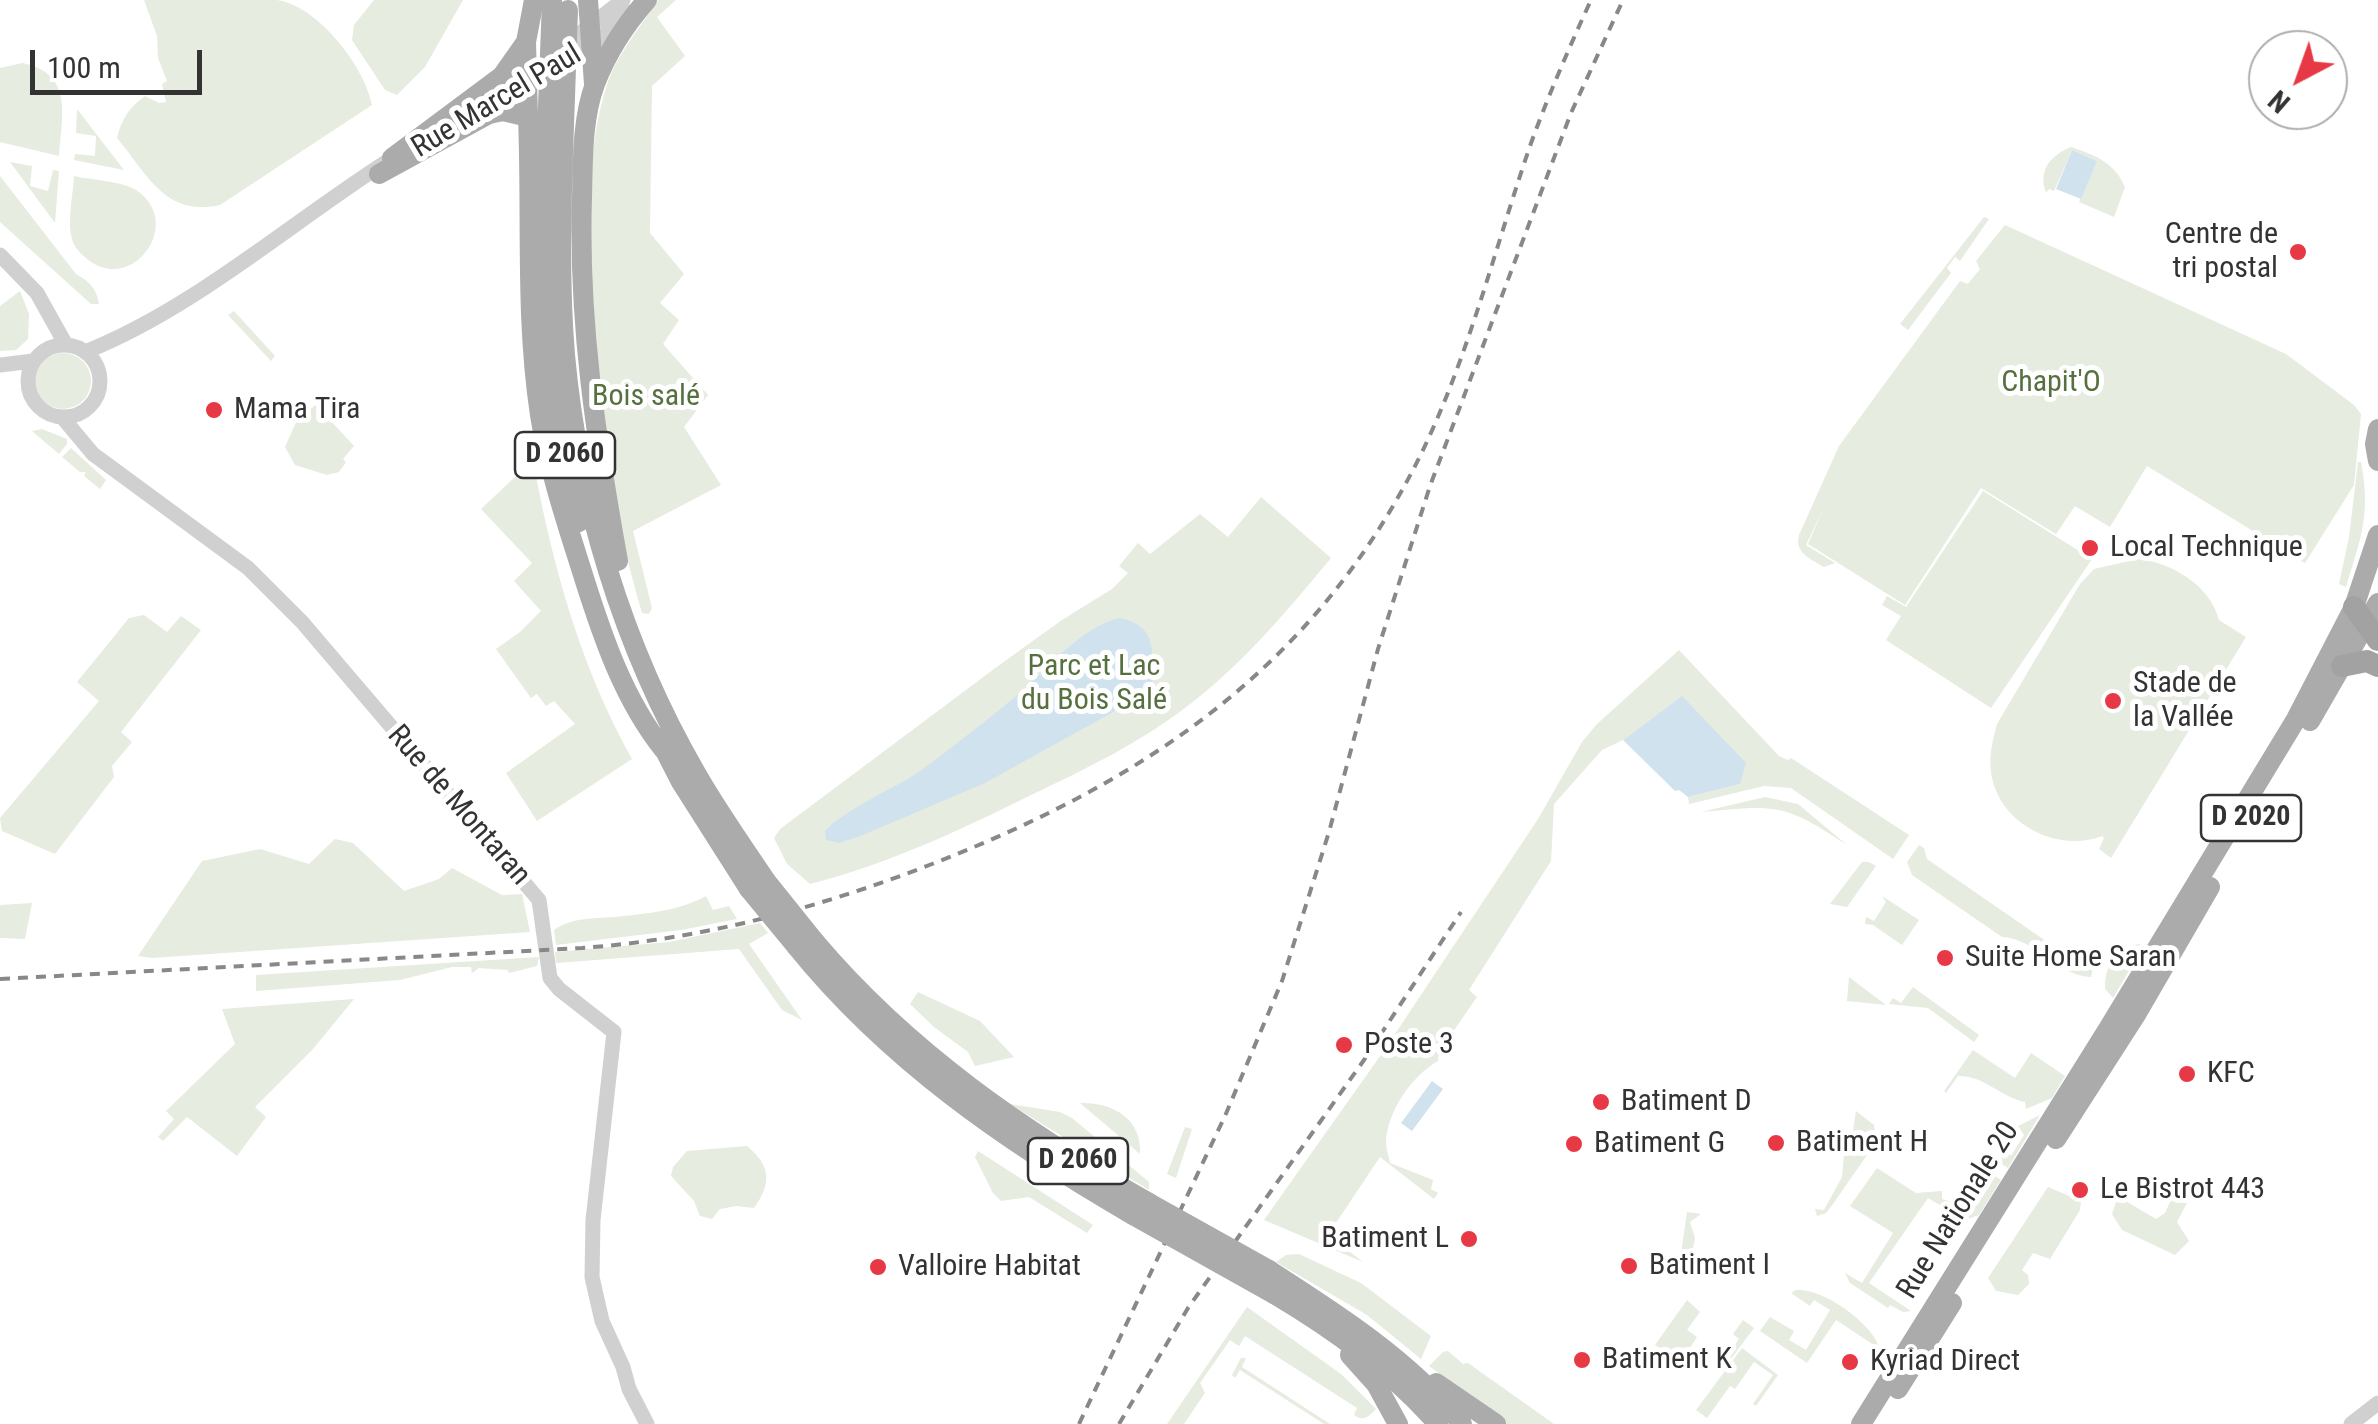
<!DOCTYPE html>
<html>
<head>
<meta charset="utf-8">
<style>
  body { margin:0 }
  #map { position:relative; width:2378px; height:1424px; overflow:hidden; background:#fff; font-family:"Roboto Condensed",sans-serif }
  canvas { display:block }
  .north { position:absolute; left:2248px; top:30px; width:100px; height:100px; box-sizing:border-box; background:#fff; border:2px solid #adadad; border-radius:50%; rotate:221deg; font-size:28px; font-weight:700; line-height:40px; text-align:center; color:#333 }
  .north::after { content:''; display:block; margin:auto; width:35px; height:45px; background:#e73845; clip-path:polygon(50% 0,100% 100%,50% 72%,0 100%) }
  .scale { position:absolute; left:30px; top:50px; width:172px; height:45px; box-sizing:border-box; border:5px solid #333; border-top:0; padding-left:12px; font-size:30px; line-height:35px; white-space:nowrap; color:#333; -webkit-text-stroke:8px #fff; paint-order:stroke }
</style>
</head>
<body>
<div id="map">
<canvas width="2378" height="1424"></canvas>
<div class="north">N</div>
<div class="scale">100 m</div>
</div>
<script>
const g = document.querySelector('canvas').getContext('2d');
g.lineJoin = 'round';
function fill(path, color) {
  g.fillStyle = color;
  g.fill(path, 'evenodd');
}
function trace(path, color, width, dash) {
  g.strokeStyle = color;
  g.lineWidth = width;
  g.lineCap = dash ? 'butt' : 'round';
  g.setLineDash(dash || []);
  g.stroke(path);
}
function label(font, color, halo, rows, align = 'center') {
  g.font = font + ' "Roboto Condensed",sans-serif';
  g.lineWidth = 10;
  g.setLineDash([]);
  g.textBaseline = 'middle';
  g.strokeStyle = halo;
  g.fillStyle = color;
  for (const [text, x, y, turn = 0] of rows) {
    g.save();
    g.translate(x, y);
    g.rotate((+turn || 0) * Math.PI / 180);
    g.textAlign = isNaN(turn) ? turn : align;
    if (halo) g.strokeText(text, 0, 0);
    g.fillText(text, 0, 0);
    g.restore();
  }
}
const green = new Path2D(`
  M144,0C183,0 239,0 277,0C318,6 365,67 372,105L220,205C165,217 148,175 117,138C121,120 130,106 145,96L159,103L166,102L162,84L167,81L158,58L157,36Z
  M374,0H463L425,67L397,95L385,90L352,40L354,25Z
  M658,0H676L657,17L685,56L652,86L650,233L684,274L660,303L679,320L663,344L708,395L684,427L721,485L633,531L652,608L649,614L642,613C607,493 592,375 591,251C590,194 589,140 607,85C616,56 641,26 658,0Z
  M22,63C74,73 62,116 59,156L0,142V68Z
  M77,109L124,170L74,160L75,154L95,156L96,136L76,133Z
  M2071,147C2095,155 2115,163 2125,187L2114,217L2079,202L2097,161L2072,150L2054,191L2049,189L2046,193C2038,170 2050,156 2071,147Z
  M10,162L32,166L30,186L48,191L53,170L59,171L55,223Z
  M0,176L76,274C89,281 97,289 99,304H91L0,222Z
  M74,176C92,180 121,181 136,190C186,223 131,297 86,258C80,253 74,247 72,239C67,222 73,195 74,176Z
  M1984,217L1989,219L1960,261L1955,257L1947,268L1951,273L1908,330L1900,324Z
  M2005,225L2286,354L2354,405L2361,414L2354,485L2305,563L2147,466L2110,527L2075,506L2056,534L1981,488L1905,605L1808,544L1823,509L1806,545L1835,563L1824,567C1811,559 1794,553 1799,535L1839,446L1960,281L1968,284L1980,269L1976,261Z
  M20,291L29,314L28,339L16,350L0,351V306Z
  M234,311L275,356L271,361L228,315Z
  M35 381a28 28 0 1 1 56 0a28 28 0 1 1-56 0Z
  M316,405L354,446L343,459L346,462L339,472L327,475L295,465L285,447L298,418Z
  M42,429L67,439V444L59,454L32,431Z
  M71,448L106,480L100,489L84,476L86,472H80L62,457Z
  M533,460C552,564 580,666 632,759L537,821L506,773L575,724L554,701L546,706L537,694L531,698L496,649L520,632L541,611L514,581L532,563L481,509Z
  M2358,462H2361C2371,515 2361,537 2346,587L2339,584L2349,537Z
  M1983,491L2092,559L1991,708L1886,640L1901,616L1882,605L1887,596L1906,607Z
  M1261,497L1331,558C1289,609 1246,660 1194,701C1144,741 1086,769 1029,796C959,831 885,865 810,884L787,864L774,838L780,829L998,666L1062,620L1112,589L1128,573L1119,566L1138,543L1150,554L1200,514L1228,537Z
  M2138,559C2172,563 2210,585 2219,620L2246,637L2111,858L2099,849L2104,838L2102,836C2058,853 2002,825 1992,778C1988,760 1992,742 1997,724L2080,584L2094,569Z
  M144,615L167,632L181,616L201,630L121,732L132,742L112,766L114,777L55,854L2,831L0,818L99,701L77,682L129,618Z
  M1679,650L1779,756L1788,760L1791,758L1909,835L1893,859L1791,788L1764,786L1689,804L1688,797L1740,784L1681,697L1623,740L1602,750L1554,804L1551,861L1469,990L1477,997L1439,1052L1438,1061C1412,1076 1388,1110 1386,1141C1386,1149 1389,1157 1390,1163L1433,1180L1431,1189L1438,1193L1434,1199L1380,1157L1328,1235L1363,1262L1264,1220L1383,1052L1538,819L1582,742L1597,724Z
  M1765,797L1798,804L1847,845C1783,802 1776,805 1701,812Z
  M335,839L353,843L404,891L439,879L452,868L502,895L522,894L530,932L152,958L138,956L202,861L260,849L309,864Z
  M1919,845L1924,848L1927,859L2072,959L2073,951L2097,948L2091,977C2060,977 2037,939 2002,937L1912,875L1907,862Z
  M1862,862H1869L1876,866L1847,907L1830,904Z
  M706,896L713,910L729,906L737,919L681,930L556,945L554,930C573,917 591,919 614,917C645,914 679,911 706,896Z
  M1882,896L1919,920L1902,945L1873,925L1865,924L1866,917L1874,921L1886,902Z
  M32,903L25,939L0,938V905Z
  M760,923L768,933L749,944L802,1020L782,1010L739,949L556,963L555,952L669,942Z
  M2139,944L2143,947L2113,998L2105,989C2104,967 2116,948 2139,944Z
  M539,957L537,966L509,973L508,970L479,968L472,973L471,967H452L400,980L256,991V975Z
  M1849,977L1886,1005L1847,1001Z
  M1913,987L1979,1035L1974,1042L1928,1008L1889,1004L1893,998L1901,1003Z
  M918,992L980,1021L1014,1057L975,1066L968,1052L934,1027L910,1004Z
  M354,999L313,1049L255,1107L266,1117L237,1156L187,1117L163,1141L158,1137L174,1119L166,1111L235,1044L222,1009Z
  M1973,1050L2015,1078L2031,1053L2065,1076L2052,1098L2026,1109L2025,1102C2000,1097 1984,1075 1958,1076L1946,1093L1944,1091Z
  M1080,1103C1112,1102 1142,1118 1140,1154Z
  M1010,1104L1060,1112L1072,1118L1149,1182V1190Z
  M1856,1111L1874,1125L1876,1142L1833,1204L1826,1213L1817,1216L1815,1209L1824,1210L1842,1177L1846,1131H1853Z
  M2040,1115L2008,1168L2000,1163L1999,1155L2004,1147L2011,1156L2024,1135L2018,1126Z
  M1185,1127L1192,1129L1176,1178L1167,1174Z
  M747,1146C771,1166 772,1183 754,1208L736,1206L720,1209L712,1219L700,1216L694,1201L671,1176L673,1167L687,1151Z
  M978,1151L1093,1225L1087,1233L1029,1197L1001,1201L993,1193L975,1157Z
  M1877,1168L1916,1193L1942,1191V1199L1964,1206L1978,1204L1990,1184L1984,1180L1986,1177L1995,1176L2001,1180L1979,1215L1965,1220L1928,1198L1869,1283L1911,1311L1903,1312L1890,1305L1888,1308L1850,1283L1845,1273L1862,1283L1893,1233L1850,1206Z
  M2048,1187L2081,1201L2080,1210L2050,1259L2033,1253L2022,1270L2028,1275L2029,1284L2018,1295L1996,1291L1988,1278Z
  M2184,1191L2190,1197L2177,1222L2189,1241L2175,1255L2122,1230L2112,1214L2116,1202L2124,1200L2156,1219L2165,1213L2174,1193Z
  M1687,1212L1701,1214L1690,1222L1695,1238L1691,1258L1681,1253Z
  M1299,1254L1361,1283L1431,1336L1421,1359L1367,1315L1276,1262L1286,1255Z
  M1796,1290C1824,1288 1873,1324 1880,1349L1836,1320L1807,1363L1760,1331L1770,1317L1794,1331L1789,1340L1806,1350L1830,1310L1814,1300L1810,1306L1791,1293Z
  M1687,1300L1700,1312L1687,1330L1697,1337L1690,1348L1670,1355L1655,1345Z
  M1247,1307L1341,1374L1376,1409C1368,1417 1364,1422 1354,1415L1357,1408L1245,1336L1239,1346L1230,1340L1200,1383L1205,1393L1184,1424H1167Z
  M1743,1320L1754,1328L1722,1371L1719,1368L1739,1339L1733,1334Z
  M1742,1348L1778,1375L1756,1406L1753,1404L1773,1375L1754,1362L1735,1389L1730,1386L1707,1418L1696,1410Z
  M1448,1351L1463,1364L1468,1363L1554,1424H1507L1429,1366L1443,1352Z
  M1241,1358H1246L1242,1367L1330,1424H1324L1240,1370L1235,1378L1232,1375Z`);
const water = new Path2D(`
  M2072,150L2097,161L2081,199L2056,189Z
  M1119,618C1148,623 1155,641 1151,669L1157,674L1146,689L1131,702L985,783L858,837L839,843L826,840L825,831C846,808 895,789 923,769C956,744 989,719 1021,692C1051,666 1080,628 1119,618Z
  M1682,696L1746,763L1740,784L1688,797L1679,790L1675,791L1623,740Z
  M1432,1081L1443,1089L1412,1131L1401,1123Z`);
const tertiary = new Path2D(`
  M560,49L623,0
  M560,66L599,39L628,12
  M473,114L532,84
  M0,255L37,293L66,345
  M28 381a36 36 0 1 1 72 0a36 36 0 1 1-72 0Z
  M85,352C193,309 288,225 386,162
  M0,365L33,361
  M62,417L93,454L248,568L302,622L539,900L550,978L559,989L614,1032L593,1220L592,1277L602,1321L623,1367L629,1389L647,1424
  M2351,1424L2378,1403`);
const primary = new Path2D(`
  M588,0L594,84
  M526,42L528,117
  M565,97C562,183 558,270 565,355C578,499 623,647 696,773C717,810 742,845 766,881
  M548,107C544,247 544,386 579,522
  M392,158L502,76L526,42L534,0
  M379,174L489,114L503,111L528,117C532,217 525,316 540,415C549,471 567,524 584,578C603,638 624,700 664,750
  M2378,429L2375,444L2378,461
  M618,561C596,439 578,321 582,197C583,160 582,119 595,84C607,53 625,25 647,0
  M2310,721L2378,603
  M660,741L681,782L749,889
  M815,942C909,1053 1024,1131 1149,1203
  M796,946C888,1060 1007,1142 1133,1215
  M2056,1139L2137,1013L2210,887
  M1269,1270C1339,1315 1408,1359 1462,1424
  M1274,1294C1336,1331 1390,1370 1438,1424
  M1350,1355L1376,1384L1398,1424
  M1436,1383L1496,1424
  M1898,1389L1952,1303
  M1861,1424L2108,1029L2295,721L2354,607L2378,535`);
const trunk = new Path2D(`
  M2354,607L2378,640
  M2342,666L2367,661L2378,666`);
const rail = new Path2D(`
  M0,979L582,948C703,939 819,908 932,864C1148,780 1318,665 1422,452C1469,355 1495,248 1530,146C1548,96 1569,48 1591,0
  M1079,1424L1225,1116L1282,981L1329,832L1378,649L1430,486L1571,113L1623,0
  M1119,1424L1188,1308L1364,1060L1461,912`);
const primaryBridge = new Path2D(`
  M565,97L568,10
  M548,107L552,0
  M766,881L815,942
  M749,889L796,946
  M1149,1203L1269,1270
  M1133,1215L1274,1294`);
const markers = [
  [2298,252,10,"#e73845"],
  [214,410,10,"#e73845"],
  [2090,548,10,"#e73845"],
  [2113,701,10,"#e73845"],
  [1945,958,10,"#e73845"],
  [1344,1045,10,"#e73845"],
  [2187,1074,10,"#e73845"],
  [1601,1102,10,"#e73845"],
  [1776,1143,10,"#e73845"],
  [1574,1144,10,"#e73845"],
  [2080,1190,10,"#e73845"],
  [1469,1239,10,"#e73845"],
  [1629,1266,10,"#e73845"],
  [878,1267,10,"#e73845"],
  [1582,1360,10,"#e73845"],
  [1850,1362,10,"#e73845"]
];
const shields = [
  [565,455,100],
  [2251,818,100],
  [1078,1161,100]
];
const shieldNames = [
  ["D 2060",565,455],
  ["D 2020",2251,818],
  ["D 2060",1078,1161]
];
const streetNames = [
  ["Rue Marcel Paul",497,102,-31],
  ["Rue de Montaran",458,806,49],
  ["Rue Nationale 20",1959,1211,-58]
];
const poiNames = [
  ["Centre de",2278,235,"right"],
  ["tri postal",2278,269,"right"],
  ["Mama Tira",234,410],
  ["Local Technique",2110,548],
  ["Stade de",2133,684],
  ["la Vallée",2133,718],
  ["Suite Home Saran",1965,958],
  ["Poste 3",1364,1045],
  ["KFC",2207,1074],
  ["Batiment D",1621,1102],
  ["Batiment H",1796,1143],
  ["Batiment G",1594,1144],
  ["Le Bistrot 443",2100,1190],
  ["Batiment L",1449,1239,"right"],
  ["Batiment I",1649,1266],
  ["Valloire Habitat",898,1267],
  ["Batiment K",1602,1360],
  ["Kyriad Direct",1870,1362]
];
const parkNames = [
  ["Chapit'O",2051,383],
  ["Bois salé",646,397],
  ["Parc et Lac",1094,667],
  ["du Bois Salé",1094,701]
];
fill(green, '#e6ecdf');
fill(water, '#cfe2ee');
trace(tertiary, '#d0d0d0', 15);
trace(primary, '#ababab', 20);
trace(trunk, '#a2a2a2', 22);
trace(rail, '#888', 4, [10, 8]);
trace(primaryBridge, '#ababab', 20);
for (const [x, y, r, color] of markers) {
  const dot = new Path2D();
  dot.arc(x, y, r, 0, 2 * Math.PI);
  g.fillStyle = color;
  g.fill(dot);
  trace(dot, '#fff', 4);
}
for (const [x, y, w] of shields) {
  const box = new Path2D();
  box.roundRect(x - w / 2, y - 23, w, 46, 8);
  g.fillStyle = '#fff';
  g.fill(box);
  trace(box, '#333', 2.5);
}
label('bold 28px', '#333', null, shieldNames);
label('30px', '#333', '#fff', streetNames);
label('30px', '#333', '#fff', poiNames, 'left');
label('30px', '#56703f', '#fff', parkNames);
</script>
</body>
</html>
